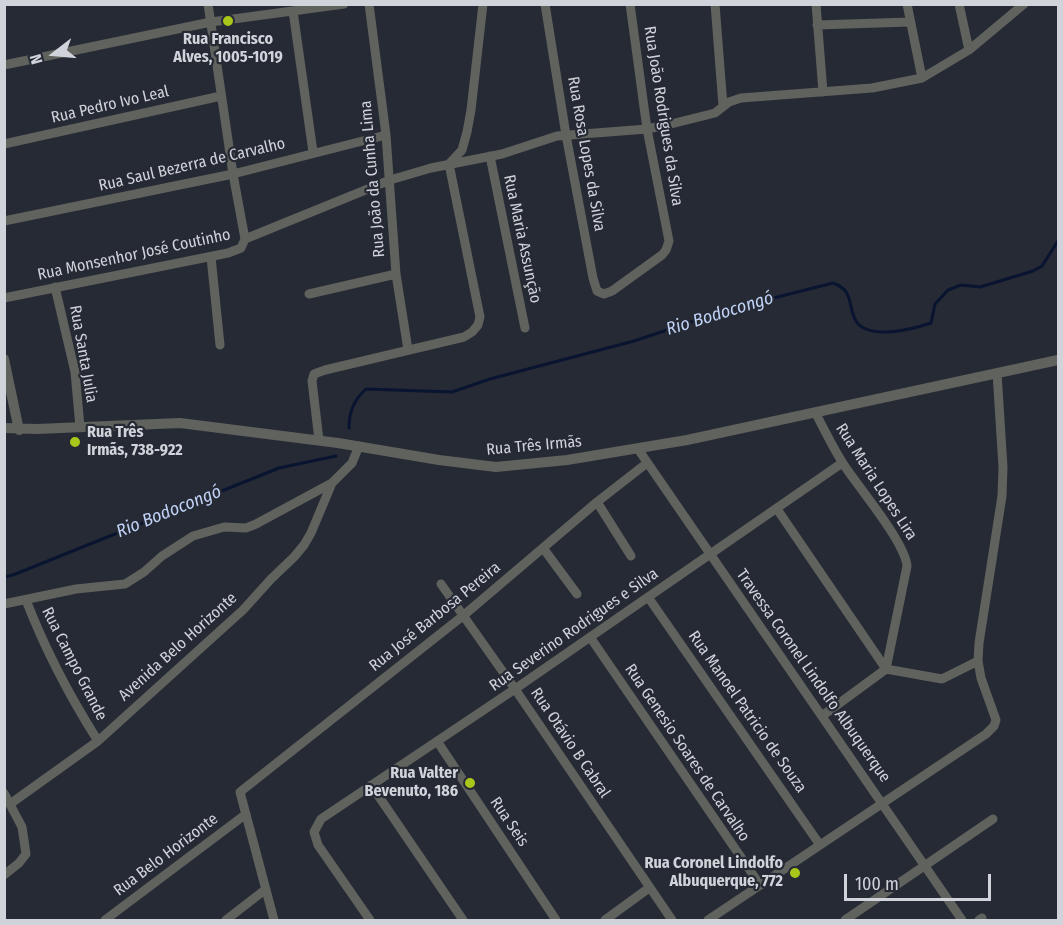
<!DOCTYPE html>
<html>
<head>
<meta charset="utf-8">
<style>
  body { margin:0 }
  #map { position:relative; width:1063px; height:925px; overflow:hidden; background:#262a34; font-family:"Fira Sans Condensed",sans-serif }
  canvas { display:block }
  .frame { position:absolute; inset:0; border:6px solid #d0d3d9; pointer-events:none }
  .north { position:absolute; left:24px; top:24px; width:60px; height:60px; -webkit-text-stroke:4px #262a34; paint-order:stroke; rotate:254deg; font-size:16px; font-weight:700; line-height:24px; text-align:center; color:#d0d3d9 }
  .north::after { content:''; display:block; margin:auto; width:21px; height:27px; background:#d0d3d9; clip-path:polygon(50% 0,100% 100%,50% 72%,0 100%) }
  .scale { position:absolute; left:844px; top:874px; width:147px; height:27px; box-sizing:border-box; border:3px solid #d0d3d9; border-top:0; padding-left:8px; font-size:18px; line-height:21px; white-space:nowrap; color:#d0d3d9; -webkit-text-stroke:4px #262a34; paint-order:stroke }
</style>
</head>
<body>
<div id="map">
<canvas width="1063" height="925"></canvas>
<div class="frame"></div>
<div class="north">N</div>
<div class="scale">100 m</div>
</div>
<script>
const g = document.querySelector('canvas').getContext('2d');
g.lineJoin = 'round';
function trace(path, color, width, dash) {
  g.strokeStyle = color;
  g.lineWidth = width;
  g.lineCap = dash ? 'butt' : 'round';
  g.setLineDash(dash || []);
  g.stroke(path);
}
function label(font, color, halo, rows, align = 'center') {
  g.font = font + ' "Fira Sans Condensed",sans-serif';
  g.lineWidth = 4.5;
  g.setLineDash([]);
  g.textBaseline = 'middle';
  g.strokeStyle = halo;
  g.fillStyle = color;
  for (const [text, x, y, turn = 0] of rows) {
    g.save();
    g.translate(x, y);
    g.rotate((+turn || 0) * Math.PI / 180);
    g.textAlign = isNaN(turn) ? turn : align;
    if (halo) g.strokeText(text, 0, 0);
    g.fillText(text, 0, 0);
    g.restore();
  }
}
const stream = new Path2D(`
  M349,428C349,411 354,400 366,389L452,392L490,379L634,341L730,309L833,283C855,291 847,306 856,321C869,341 913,329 931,323L935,304L948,290L961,285L980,287L1033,271L1042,266L1058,241
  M4,577L13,575L279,468L336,456`);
const minor = new Path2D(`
  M208,4L233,174L245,239
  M369,4L386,135L396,274L408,350
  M545,4L566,135L593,278L597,291L604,294L612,291L662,255L666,250L669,241L647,129L630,4
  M715,4L723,106
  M816,4L823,92
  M907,4L922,78
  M959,4L969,50
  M293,11L313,152
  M817,25L910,22
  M4,65L211,22L344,4
  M4,144L221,96
  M490,156L525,328
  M4,221L233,174L386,135
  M211,257L220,345
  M55,287L75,372L80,427
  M309,294L396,274
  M4,298L228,253L241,248L245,239L390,180L431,168L502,154L557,136L647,129L671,124L715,113L729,102L741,98L872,88L922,78L969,50L1024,4
  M815,412C824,429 833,448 844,465C859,488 905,542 907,566L886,669L822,716
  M319,440L312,381L314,374L325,370L464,337L472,332L478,325L480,317L449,164L462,150L467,132L471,110L483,4
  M638,449L962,920
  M597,502L631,556
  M777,509L886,669L942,679L978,661
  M543,548L577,594
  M441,584L515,689L672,920
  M648,597L820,845
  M26,600C45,649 70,697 98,741
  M4,604L76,589L125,584L144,572L162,556L193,536L224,527L246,528L256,524L332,483L352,463L359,446
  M590,637L760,885
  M437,741L556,920
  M371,785L463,920
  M4,793L22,827L26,854L19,863L4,875
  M10,804L98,741L243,610L271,579L294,557L304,545L311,533L332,483
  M105,920L246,814
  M226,920L266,889
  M274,920L240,792L464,615L597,502L647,463
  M370,920L318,845L314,832L321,819L515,689L842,463
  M605,920L649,888
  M708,920L986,734L994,726L996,720L981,678L978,661L979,643L1002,496L1003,467L997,373
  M845,920L993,819
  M979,920L982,918`);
const tertiary = new Path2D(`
  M4,359L19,430
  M4,428L37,429L180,423L338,443L439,460L496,467L567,460L687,440L1058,360`);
const markers = [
  [228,21,6,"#a9c71b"],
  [75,442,6,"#a9c71b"],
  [470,783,6,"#a9c71b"],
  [795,873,6,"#a9c71b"]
];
const poiNames = [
  ["Rua Francisco",228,40,"center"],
  ["Alves, 1005-1019",228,58,"center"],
  ["Rua Três",87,433,"left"],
  ["Irmãs, 738-922",87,451,"left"],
  ["Rua Valter",458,774],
  ["Bevenuto, 186",458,792],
  ["Rua Coronel Lindolfo",783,864],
  ["Albuquerque, 772",783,882]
];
const streetNames = [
  ["Rua Pedro Ivo Leal",110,105,-13],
  ["Rua João Rodrigues da Silva",663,116,81],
  ["Rua Rosa Lopes da Silva",586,154,80],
  ["Rua Saul Bezerra de Carvalho",192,165,-13],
  ["Rua João da Cunha Lima",373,179,-95],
  ["Rua Maria Assunção",522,239,78],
  ["Rua Monsenhor José Coutinho",134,255,-12],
  ["Rua Santa Julia",83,354,80],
  ["Rua Três Irmãs",534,446,-5],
  ["Rua Maria Lopes Lira",876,482,57],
  ["Rua José Barbosa Pereira",435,617,-39],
  ["Rua Severino Rodrigues e Silva",574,630,-35],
  ["Avenida Belo Horizonte",178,647,-42],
  ["Rua Campo Grande",74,664,63],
  ["Travessa Coronel Lindolfo Albuquerque",813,676,55],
  ["Rua Manoel Patricio de Souza",747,712,55],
  ["Rua Otávio B Cabral",570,743,56],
  ["Rua Genesio Soares de Carvalho",687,753,56],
  ["Rua Seis",509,822,56],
  ["Rua Belo Horizonte",166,855,-37]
];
const waterNames = [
  ["Rio Bodocongó",720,314,-17],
  ["Rio Bodocongó",169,512,-22]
];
trace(stream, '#091431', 3);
trace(minor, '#60625d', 9);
trace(tertiary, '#60625d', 10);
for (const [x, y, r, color] of markers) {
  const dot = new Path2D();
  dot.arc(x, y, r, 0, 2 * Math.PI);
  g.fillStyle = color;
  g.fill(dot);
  trace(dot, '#262a34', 2);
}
label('bold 16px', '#d0d3d9', '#262a34', poiNames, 'right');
label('16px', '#d0d3d9', '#262a34', streetNames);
label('italic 18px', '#c1d2f7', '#262a34', waterNames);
</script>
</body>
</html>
